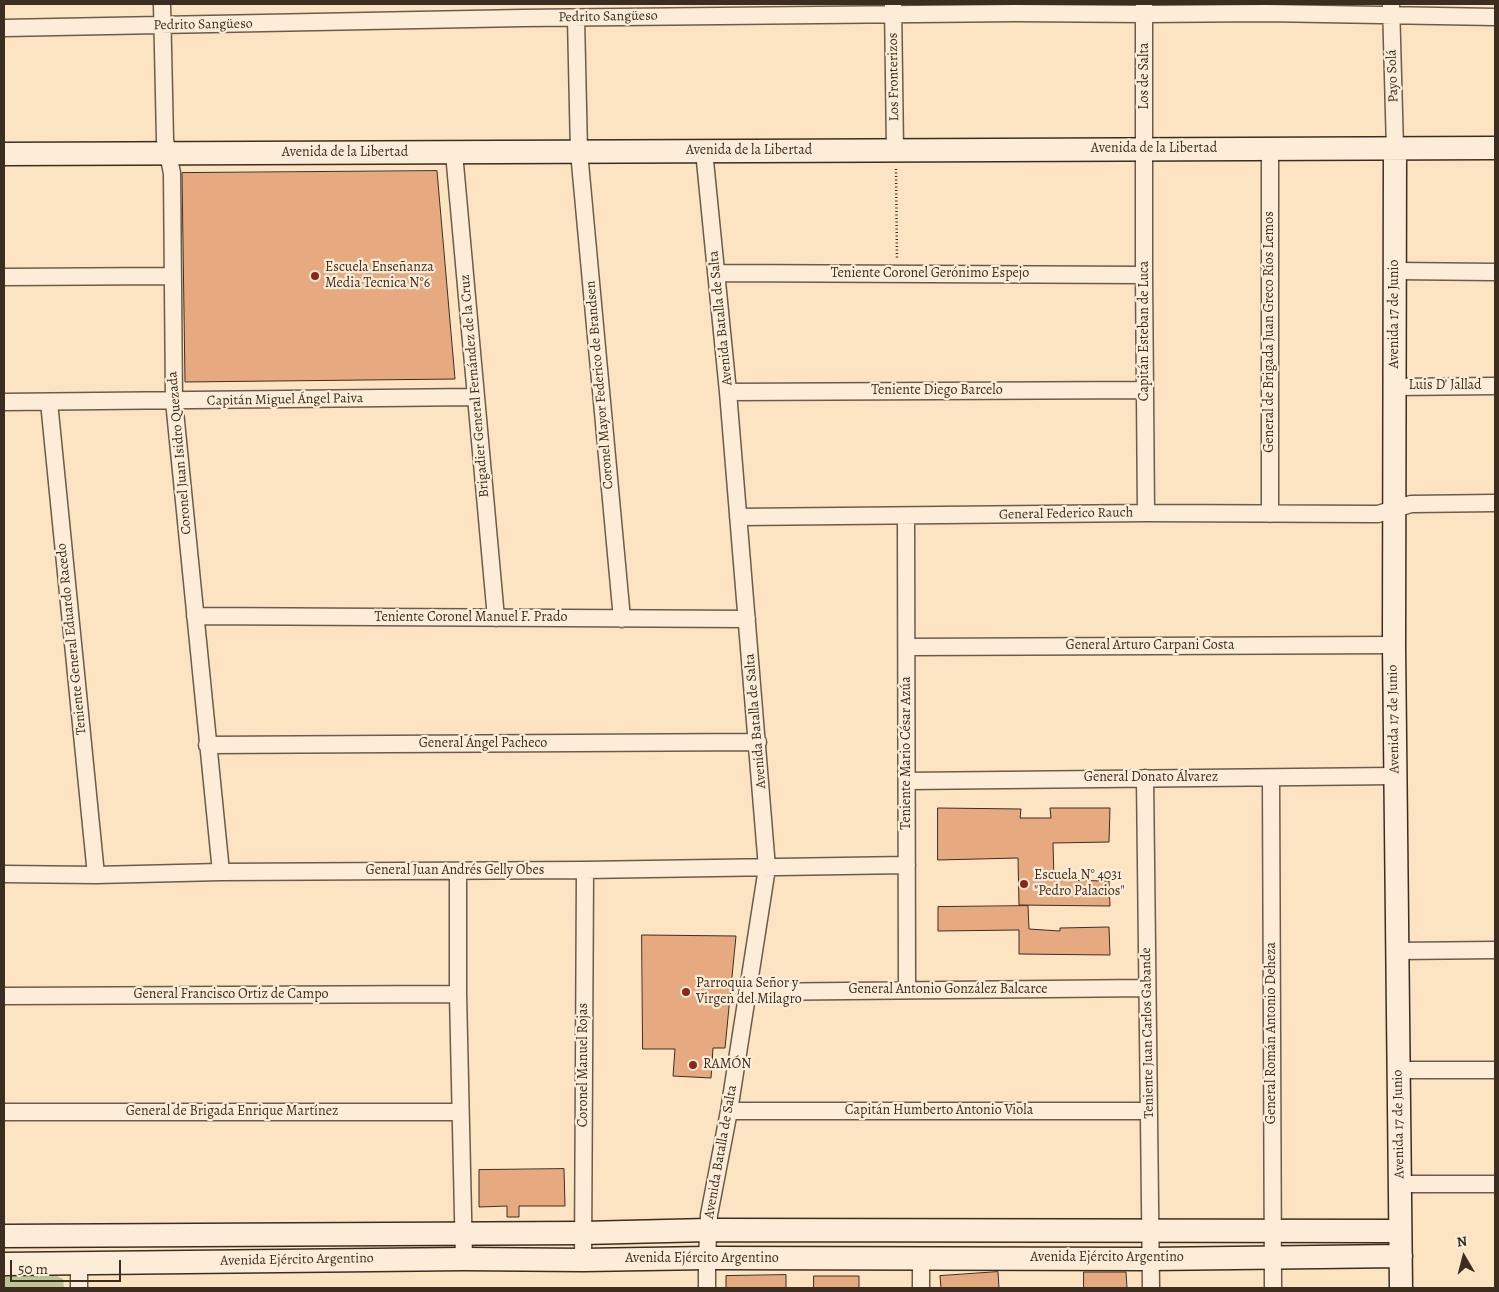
<!DOCTYPE html>
<html>
<head>
<meta charset="utf-8">
<style>
  body { margin:0 }
  #map { position:relative; width:1499px; height:1292px; overflow:hidden; background:#fce4c3; font-family:Alegreya,serif }
  canvas { display:block }
  .frame { position:absolute; inset:0; border:5px solid #3b2e21; pointer-events:none }
  .north { position:absolute; left:1439px; top:1232px; width:50px; height:50px; -webkit-text-stroke:4px #fdedd8; paint-order:stroke; rotate:352deg; font-size:14px; font-weight:700; line-height:20px; text-align:center; color:#3b2e21 }
  .north::after { content:''; display:block; margin:auto; width:18px; height:22px; background:#3b2e21; clip-path:polygon(50% 0,100% 100%,50% 72%,0 100%) }
  .scale { position:absolute; left:10px; top:1260px; width:111px; height:22px; box-sizing:border-box; border:2px solid #3b2e21; border-top:0; padding-left:6px; font-size:15px; line-height:18px; white-space:nowrap; color:#3b2e21; -webkit-text-stroke:4px #fdedd8; paint-order:stroke }
</style>
</head>
<body>
<div id="map">
<canvas width="1499" height="1292"></canvas>
<div class="frame"></div>
<div class="north">N</div>
<div class="scale">50 m</div>
</div>
<script>
const g = document.querySelector('canvas').getContext('2d');
g.lineJoin = 'round';
function fill(path, color) {
  g.fillStyle = color;
  g.fill(path, 'evenodd');
}
function trace(path, color, width, dash) {
  g.strokeStyle = color;
  g.lineWidth = width;
  g.lineCap = dash ? 'butt' : 'round';
  g.setLineDash(dash || []);
  g.stroke(path);
}
function label(font, color, halo, rows, align = 'center') {
  g.font = font + ' Alegreya,serif';
  g.lineWidth = 4.5;
  g.setLineDash([]);
  g.textBaseline = 'middle';
  g.strokeStyle = halo;
  g.fillStyle = color;
  for (const [text, x, y, turn = 0] of rows) {
    g.save();
    g.translate(x, y);
    g.rotate((+turn || 0) * Math.PI / 180);
    g.textAlign = isNaN(turn) ? turn : align;
    if (halo) g.strokeText(text, 0, 0);
    g.fillText(text, 0, 0);
    g.restore();
  }
}
const green = new Path2D(`
  M29,1263L63,1279L64,1288H4V1272Z`);
const building = new Path2D(`
  M437,171L455,379L185,382L182,173Z
  M938,808L1021,809L1020,818H1051L1050,808H1110L1109,842L1053,843L1054,880L1109,881L1110,906L1019,905L1018,858L938,860Z
  M1028,906L1029,929L1060,931V928L1109,927L1110,955L1019,954V930L938,931V907Z
  M642,935L736,936L725,1048H713L711,1078L673,1076L675,1049H643Z
  M564,1169L565,1206H519V1217H507V1206L479,1207V1170Z
  M998,1272L999,1288H941L940,1276Z
  M1084,1272H1126L1127,1288H1084Z
  M786,1275V1288H726V1276Z
  M814,1276H859V1288H814Z`);
const path = new Path2D(`
  M896,169L897,258`);
const street = new Path2D(`
  M162,4L165,140L172,173L174,401L221,872
  M893,4L895,150
  M1144,4V275L1146,513
  M1391,4L1395,149
  M576,18L579,152L622,619
  M4,28L522,18L1016,13L1145,14L1266,13L1495,17
  M1270,149V514
  M704,151L728,392L767,868L729,1111L709,1215L707,1258V1288
  M454,153L496,618
  M1395,271L1495,272
  M716,273L1144,275
  M4,277L172,276
  M1394,387L1495,386
  M728,392L1145,390
  M4,402L476,397
  M49,402L96,875
  M906,516L907,990
  M738,517L1146,513L1378,514L1411,504L1495,503
  M195,616L747,619
  M907,647L1394,645
  M207,745L758,742
  M1145,778L1151,1288
  M1271,778L1273,1288
  M907,781L1395,776
  M458,871V994L464,1259
  M4,874L96,875L221,872L585,870L907,865
  M1397,951L1495,950
  M748,992L1147,988
  M4,996L458,994
  M1398,1070H1495
  M729,1111H1149
  M4,1112H460
  M1399,1184H1495
  M921,1258V1288
  M583,1260L585,870
  M79,1262V1288`);
const secondary = new Path2D(`
  M1395,149L1394,645L1401,1288
  M4,154L1495,148
  M4,1236L583,1233L708,1230L1400,1231
  M4,1264L464,1259L583,1260L707,1258L1151,1259L1401,1256`);
const markers = [
  [315,276,5,"#8f2418"],
  [1024,884,5,"#8f2418"],
  [686,992,5,"#8f2418"],
  [693,1065,5,"#8f2418"]
];
const streetNames = [
  ["Pedrito Sangüeso",608,17,-1],
  ["Pedrito Sangüeso",203,25,-1],
  ["Los de Salta",1145,76,-90],
  ["Payo Solá",1393,76,-92],
  ["Los Fronterizos",894,77,-91],
  ["Avenida de la Libertad",1154,149],
  ["Avenida de la Libertad",749,151],
  ["Avenida de la Libertad",345,153],
  ["Teniente Coronel Gerónimo Espejo",930,274],
  ["Avenida 17 de Junio",1395,314,-90],
  ["Avenida Batalla de Salta",721,318,-96],
  ["Capitán Esteban de Luca",1145,331,-90],
  ["General de Brigada Juan Greco Ríos Lemos",1270,332,-90],
  ["Coronel Mayor Federico de Brandsen",600,385,-95],
  ["Brigadier General Fernández de la Cruz",475,386,-95],
  ["Luis D' Jallad",1445,386],
  ["Teniente Diego Barcelo",937,391],
  ["Capitán Miguel Ángel Paiva",285,400,-1],
  ["Coronel Juan Isidro Quezada",180,453,-95],
  ["General Federico Rauch",1066,514,-1],
  ["Teniente Coronel Manuel F. Prado",471,618],
  ["Teniente General Eduardo Racedo",72,639,-96],
  ["General Arturo Carpani Costa",1150,646],
  ["Avenida 17 de Junio",1394,719,-91],
  ["Avenida Batalla de Salta",756,721,-95],
  ["General Ángel Pacheco",483,744],
  ["Teniente Mario César Azúa",907,753,-90],
  ["General Donato Álvarez",1151,778],
  ["General Juan Andrés Gelly Obes",455,871],
  ["General Antonio González Balcarce",948,990],
  ["General Francisco Ortiz de Campo",231,995],
  ["Teniente Juan Carlos Gabande",1148,1033,-91],
  ["General Román Antonio Deheza",1272,1033,-90],
  ["Coronel Manuel Rojas",584,1065,-90],
  ["Capitán Humberto Antonio Viola",939,1111],
  ["General de Brigada Enrique Martínez",232,1112],
  ["Avenida 17 de Junio",1399,1124,-91],
  ["Avenida Batalla de Salta",721,1152,-80],
  ["Avenida Ejército Argentino",1107,1258],
  ["Avenida Ejército Argentino",702,1259],
  ["Avenida Ejército Argentino",297,1260,-1]
];
const poiNames = [
  ["Escuela Enseñanza",325,268],
  ["Media Tecnica N°6",325,284],
  ["Escuela N° 4031",1034,876],
  ["\"Pedro Palacios\"",1034,892],
  ["Parroquia Señor y",696,984],
  ["Virgen del Milagro",696,1000],
  ["RAMÓN",703,1065]
];
fill(green, '#bcc596');
fill(building, '#e7a980');
trace(building, '#3b2e21', 1);
trace(street, '#6b5c4a', 19);
trace(secondary, '#3b2e21', 25);
trace(path, '#3b2e21', 2.5, [1, 2.5]);
trace(street, '#fdedd8', 16);
trace(secondary, '#fdedd8', 22);
for (const [x, y, r, color] of markers) {
  const dot = new Path2D();
  dot.arc(x, y, r, 0, 2 * Math.PI);
  g.fillStyle = color;
  g.fill(dot);
  trace(dot, '#fdedd8', 2);
}
label('14px', '#3b2e21', '#fdedd8', streetNames);
label('14px', '#3b2e21', '#fdedd8', poiNames, 'left');
</script>
</body>
</html>
